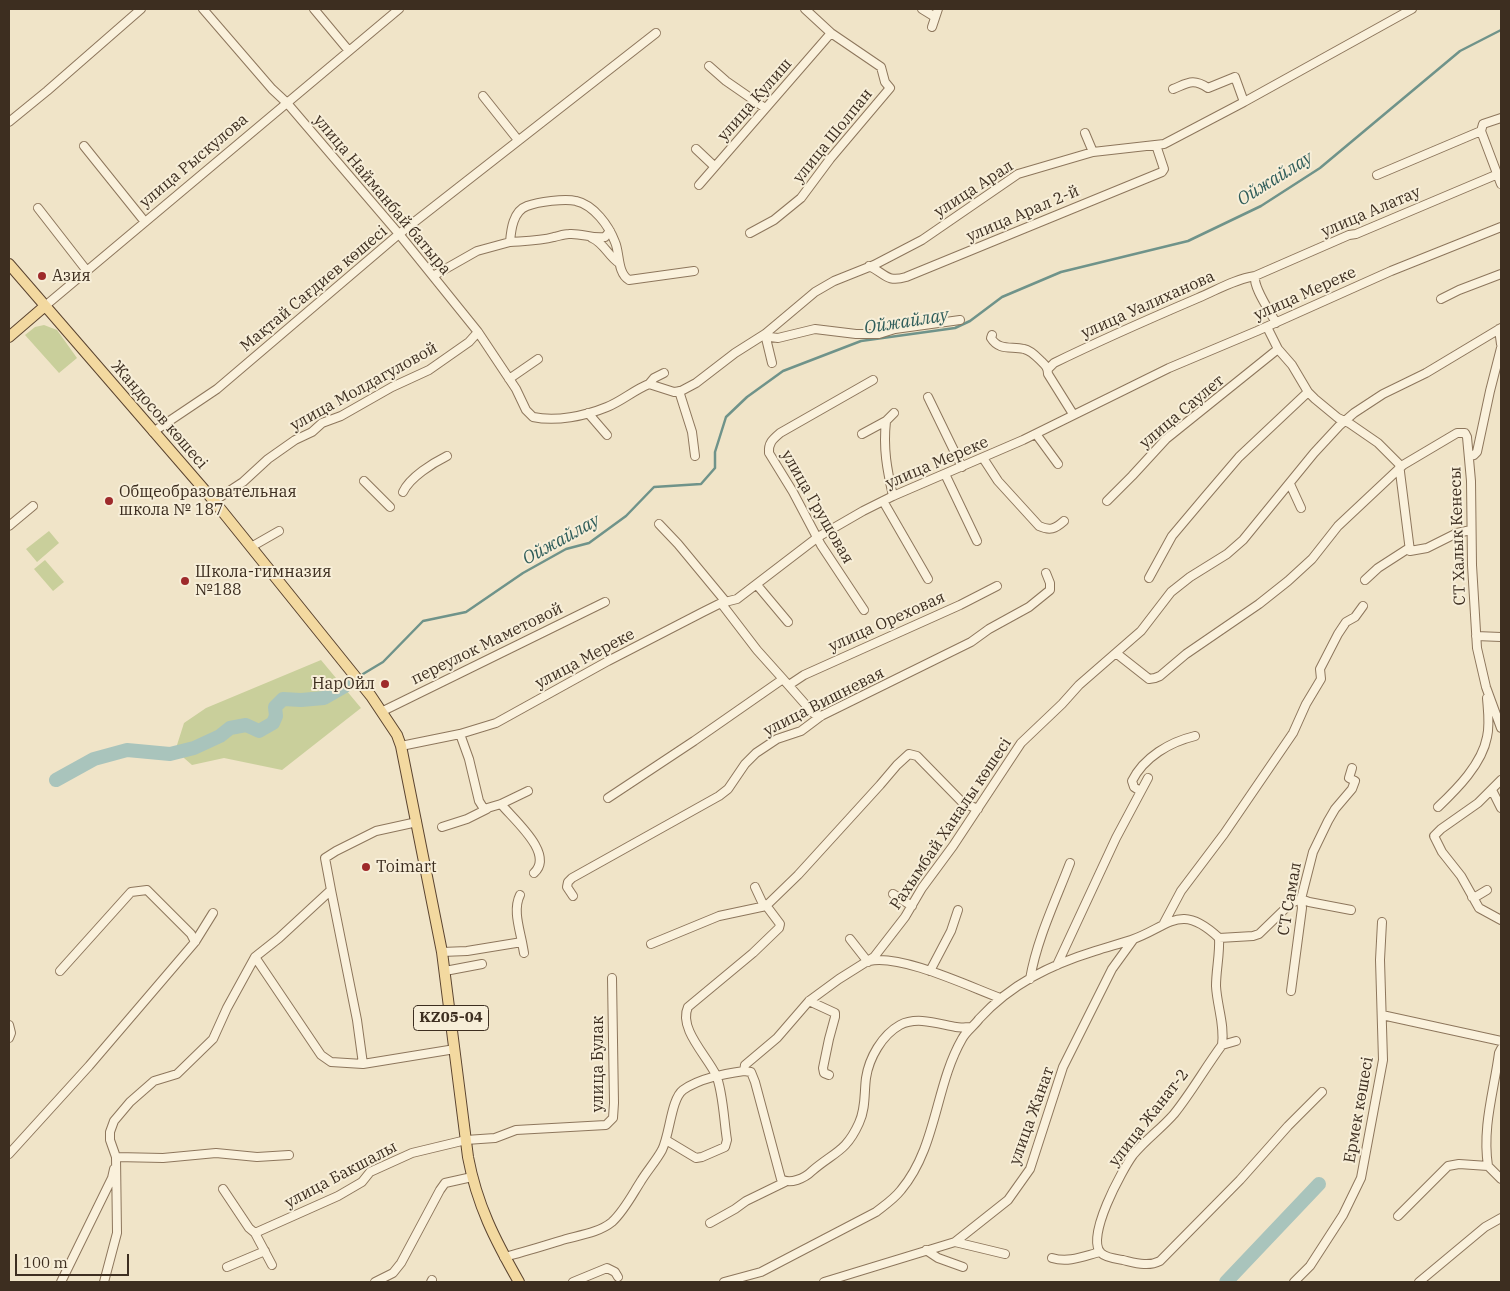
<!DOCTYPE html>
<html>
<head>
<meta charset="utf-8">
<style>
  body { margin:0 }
  #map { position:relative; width:1510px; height:1291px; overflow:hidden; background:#f0e4c8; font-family:"IBM Plex Serif",serif }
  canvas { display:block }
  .frame { position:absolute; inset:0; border:10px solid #3d2e20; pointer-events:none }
  .scale { position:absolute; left:15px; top:1254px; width:114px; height:22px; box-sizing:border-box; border:2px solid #3d2e20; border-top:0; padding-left:6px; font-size:15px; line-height:18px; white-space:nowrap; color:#3d2e20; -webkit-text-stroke:4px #f7eed8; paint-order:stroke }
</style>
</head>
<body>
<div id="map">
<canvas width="1510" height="1291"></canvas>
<div class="frame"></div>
<div class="scale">100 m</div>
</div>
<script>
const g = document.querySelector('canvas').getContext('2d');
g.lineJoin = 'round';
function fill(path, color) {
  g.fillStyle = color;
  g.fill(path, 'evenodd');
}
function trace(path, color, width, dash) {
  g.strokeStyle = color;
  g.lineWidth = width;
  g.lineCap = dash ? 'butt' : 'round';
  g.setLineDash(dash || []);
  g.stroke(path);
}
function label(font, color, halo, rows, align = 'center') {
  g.font = font + ' "IBM Plex Serif",serif';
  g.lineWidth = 4;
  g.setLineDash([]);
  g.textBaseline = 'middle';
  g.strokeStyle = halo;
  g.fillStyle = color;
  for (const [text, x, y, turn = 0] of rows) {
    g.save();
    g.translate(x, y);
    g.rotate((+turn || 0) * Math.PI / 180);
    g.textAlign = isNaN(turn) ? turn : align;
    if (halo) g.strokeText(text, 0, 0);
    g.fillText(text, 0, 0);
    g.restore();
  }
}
const green = new Path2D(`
  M44,325L57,330L77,358L59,373L25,335L35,327Z
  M49,531L59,543L37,562L26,549Z
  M45,560L64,582L53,591L34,569Z
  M321,660L361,708L282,770L224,758L192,765L184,758L177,745L184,723L206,708Z`);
const stream = new Path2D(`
  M363,674L383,662L423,621L466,612L523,573L566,549L589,543L626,516L654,487L701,484L715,468V452L726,417L747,397L783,371L861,341L955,328L970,321L1002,297L1061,272L1188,241L1261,206L1320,168L1460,51L1501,30`);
const river = new Path2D(`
  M56,780L94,759L127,750L170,754L194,748L220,736L230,728L246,725L259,731L273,723L276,716L275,707L283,699L301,700L324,698L345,686
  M1226,1282L1319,1184`);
const minor = new Path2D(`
  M203,9L272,89L287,103L399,234L478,332L516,389L526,410L533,417C556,422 585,416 607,407C622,401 634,390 649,384L674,392L681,391L696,383L735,353L765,334L815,292L834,281L874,265L922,240L1018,174L1093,152L1164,144L1244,102L1412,9
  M314,9L349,51
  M922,9L935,17
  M932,27L938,9
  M709,66L726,81L765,108
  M1173,89C1188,83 1193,78 1208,88L1235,77L1244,102
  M483,96L518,140
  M9,122L47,91L141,9
  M1481,131L1501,184
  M1481,131L1483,124L1501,118
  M1085,133L1093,152
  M84,146L145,222
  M696,149L714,166
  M1377,175L1481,131
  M699,185L831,33
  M38,208L87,271
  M750,233L774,220L801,198L830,159L890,88L885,82L881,67L831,33L805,9
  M592,238C604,243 609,257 619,263
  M510,242C524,241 540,241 554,237C559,236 564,234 569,234C582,233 592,239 605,237L610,231
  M869,266C885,273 886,283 906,277L1162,172L1164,169L1156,145
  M433,276L477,251L510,242C511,230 513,211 527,206C538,202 565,198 576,201C594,205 609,226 615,242C620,253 617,273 629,280L694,271
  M1255,276C1253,288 1270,311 1276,323
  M1441,299L1459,290L1501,274
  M45,306L399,9
  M1267,327L1278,349L1292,365L1308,392L1315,399L1338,418L1349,423L1378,443L1399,464L1410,551L1427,548L1457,533L1471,530
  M1499,329L1501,344
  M765,334L770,337L778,338L815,329L856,334H879L895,329L960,320
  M765,334L772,363
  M992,335L991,338C999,351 1011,346 1024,349C1030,350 1036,356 1040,360C1045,365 1048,367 1048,374L1073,414
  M1048,369L1054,363C1101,340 1149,319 1198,298C1217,290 1235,279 1255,276L1349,235L1356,234L1498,174
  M509,379L538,359
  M649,384L654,378L664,373
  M679,391L692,432L695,456
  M928,397L962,467
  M588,413L607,435
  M153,432L217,389L399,234L656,33
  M862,434L886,421
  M1036,434L1058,464
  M1469,456L1474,455L1477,452L1490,391L1501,348
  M983,458L998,481L1039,526C1050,531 1055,529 1064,521
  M945,474L977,541
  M364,481L390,507
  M1290,484L1301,508
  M403,492C410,477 433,463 447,456
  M893,496C887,469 883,449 886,421L894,413
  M214,501L243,482L268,459L295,440L312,432L322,423L341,416L392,387L429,370L469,342L478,332
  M883,501L928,579
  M1107,501L1132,476L1166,439L1278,349
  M659,524L678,544L726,602
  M9,526L33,506
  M251,547L279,531
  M1149,578L1172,536L1204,498L1239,457L1308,392
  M1365,580L1378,568L1409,548
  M757,585L788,622
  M721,603L757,650L783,679L813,713L821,716
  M864,610L821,545L793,492L769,453C768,443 773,439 780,433L873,380
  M1476,636L1501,637
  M1116,653L1149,679L1155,678L1160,676L1186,654L1259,604L1288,581L1312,559L1338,526L1403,465L1457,433H1465L1467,437L1471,481L1472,565L1477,648L1486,687L1501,728
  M789,685L804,675L960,605L997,586
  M383,711L605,602
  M460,734L469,759L479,801L484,809L501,804L528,791
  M401,746L460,734L496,723L608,661L703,612L721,603L737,599L818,537L863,511L893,496L1023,440L1169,368L1257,331L1391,271L1501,227
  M1501,780L1478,803L1441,829L1434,836L1442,852L1461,876L1479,908L1501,920
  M1492,790L1501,808
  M1140,791L1134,787L1132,781C1144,757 1170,742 1195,736
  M608,798L694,741L783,679
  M501,804C514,820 555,854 534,873
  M1438,807C1457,789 1482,764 1487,737C1490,725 1488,711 1487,698
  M442,827L467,819L487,809
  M331,890L357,1020L363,1064L455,1049
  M893,894L912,906
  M573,896L567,887L568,882L572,878L719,796L728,789L745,764L756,753L777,739L801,731L821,716L971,642L989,629L1029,607L1050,590V583L1046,573
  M1472,897L1477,896L1487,890
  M1164,923L1181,891L1224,834L1293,733L1306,704L1321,679L1320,669L1338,634L1346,622L1355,617L1363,606
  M1219,938L1253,936L1259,934L1291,903L1301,899L1309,902L1351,910
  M850,939L868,962
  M522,942L524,953
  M651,944L719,916L766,906L798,875L880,785L897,765L909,754L917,756L963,803L978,809
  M442,952L467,951L522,942C519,927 513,909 520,895
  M255,957L321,1055L331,1062L363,1064
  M869,961C901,954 968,986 1000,998
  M1057,965L1116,838L1148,778
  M60,971L131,892L147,890L191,934L195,942
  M445,971L482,964
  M930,971L951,931L958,910
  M1030,979C1037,939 1055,902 1070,863
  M1291,991L1302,908L1301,899L1313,852L1328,821L1335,809L1352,789L1355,781L1349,778L1352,768
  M809,1001L835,1013V1017L829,1039L823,1068L824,1073L829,1075
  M1382,1015L1501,1041
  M9,1025L11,1033L9,1038
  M1222,1045L1236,1041
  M1501,1049L1499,1053C1494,1091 1482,1127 1488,1166L1501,1179
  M744,1071L751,1072L755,1082L781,1179C790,1185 805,1178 812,1171C834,1152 846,1152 859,1123C866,1108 864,1093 866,1078C869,1058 882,1035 900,1025C917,1016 939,1024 956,1027C961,1028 966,1027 971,1027
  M666,1140L696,1158L702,1157L725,1147L727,1140C724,1122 723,1091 716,1075C707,1056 678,1028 688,1007L753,953L779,928L780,924L768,908L762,902L755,887
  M9,1154L89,1066L195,942L213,913
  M116,1157L163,1158L216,1153L257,1157L289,1155
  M223,1189L249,1228L255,1233L338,1196L362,1182L370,1172L412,1153L466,1140L495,1138L516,1130L606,1125L613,1118L614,1103L612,978
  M1398,1216L1448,1166L1459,1164L1488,1166
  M710,1223L735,1209L746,1201L785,1182
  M255,1233L272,1265
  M955,1242L1005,1254
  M926,1250L938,1258L963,1267
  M504,1257C525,1252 546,1245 566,1239C581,1235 600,1232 612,1222C624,1211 632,1195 641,1181C647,1171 656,1161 662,1150C670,1134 671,1099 683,1090C700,1078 724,1074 744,1071L745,1065L777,1038L809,1001L839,979L874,957L905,917L922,888L953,846L1021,743L1062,704L1079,685L1141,631L1171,592L1190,577L1227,554L1243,540L1314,453L1339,426L1354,413L1383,394L1426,373L1501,328
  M1052,1258C1069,1263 1084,1256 1100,1252
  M227,1267L265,1251
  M61,1282L112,1178L114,1169
  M104,1282L117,1233L116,1157L110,1140V1132L114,1121L130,1102L154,1081L177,1074L213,1039L227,1008L255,957L279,938L331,890L325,858L336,851L376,831L417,822
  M375,1282L393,1273L401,1263L440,1190L445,1183L472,1177
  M431,1282L432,1280
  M573,1282L607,1268L615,1272L618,1277
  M724,1282L761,1272L876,1212C885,1205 894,1199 901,1190C937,1147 935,1086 962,1039C966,1031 974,1026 979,1019C1011,984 1050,965 1095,951C1107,947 1119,944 1131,940C1169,927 1180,901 1219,938C1220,954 1216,970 1216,986C1217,1006 1225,1025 1222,1045C1205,1068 1191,1093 1174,1114C1161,1129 1145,1140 1133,1155C1122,1170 1085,1238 1101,1253C1106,1258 1117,1259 1123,1260C1136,1263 1148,1267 1160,1261L1240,1180L1288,1126L1322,1092
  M824,1282L955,1242L1008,1200L1030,1169L1063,1067L1112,969L1133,940
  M1294,1282L1310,1266L1343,1215L1361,1178L1383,1060L1380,960L1382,922
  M1419,1282L1485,1227L1501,1218`);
const major = new Path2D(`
  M9,264L214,501L371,696L397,735L401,746L442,952L468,1157C477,1205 495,1240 519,1282
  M9,337L45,306`);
const markers = [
  [42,276,5,"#9e2a2b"],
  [109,501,5,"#9e2a2b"],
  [185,581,5,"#9e2a2b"],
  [385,684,5,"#9e2a2b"],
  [366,867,5,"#9e2a2b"]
];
const shields = [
  [451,1018,75]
];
const shieldNames = [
  ["KZ05-04",451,1018]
];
const streetNames = [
  ["улица Кулиш",755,100,-49],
  ["улица Шолпан",833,136,-51],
  ["улица Рыскулова",194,161,-40],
  ["улица Арал",974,189,-33],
  ["улица Найманбай батыра",382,195,50],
  ["улица Алатау",1371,212,-23],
  ["улица Арал 2-й",1023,214,-23],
  ["Мақтай Сағдиев көшесі",314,289,-40],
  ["улица Мереке",1305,294,-24],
  ["улица Уалиханова",1148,305,-24],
  ["улица Молдагуловой",364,387,-29],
  ["улица Саулет",1182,412,-40],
  ["Жандосов көшесі",159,415,49],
  ["улица Мереке",937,463,-23],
  ["улица Грушовая",817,507,60],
  ["СТ Халык Кенесы",1458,536,-92],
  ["улица Ореховая",887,622,-24],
  ["переулок Маметовой",487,644,-26],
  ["улица Мереке",585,659,-28],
  ["улица Вишневая",824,702,-27],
  ["Рахымбай Ханалы көшесі",951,824,-56],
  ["СТ Самал",1290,899,-80],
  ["улица Булак",598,1064,-90],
  ["Ермек көшесі",1359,1110,-80],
  ["улица Жанат",1032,1116,-70],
  ["улица Жанат-2",1149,1118,-52],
  ["улица Бакшалы",341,1175,-28]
];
const poiNames = [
  ["Азия",52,276],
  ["Общеобразовательная",119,492],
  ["школа № 187",119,510],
  ["Школа-гимназия",195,572],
  ["№188",195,590],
  ["НарОйл",375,684,"right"],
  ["Toimart",376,867]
];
const waterNames = [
  ["Ойжайлау",1275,179,-32],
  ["Ойжайлау",906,322,-9],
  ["Ойжайлау",561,540,-29]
];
fill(green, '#c9cf9b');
trace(stream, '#6f938a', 2.5);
trace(river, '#a9c4bc', 14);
trace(minor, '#8d765c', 10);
trace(major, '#5b4430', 12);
trace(minor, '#faf1dc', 8);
trace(major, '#f3d9a0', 10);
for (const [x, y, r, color] of markers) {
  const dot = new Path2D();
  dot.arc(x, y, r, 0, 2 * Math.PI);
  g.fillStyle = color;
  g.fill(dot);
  trace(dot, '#f7eed8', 2);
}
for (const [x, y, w] of shields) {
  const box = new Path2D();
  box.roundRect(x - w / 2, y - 12.5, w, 25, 4);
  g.fillStyle = '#f7eed8';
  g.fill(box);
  trace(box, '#3d2e20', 1);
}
label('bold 15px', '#3d2e20', null, shieldNames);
label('16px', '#3d2e20', '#f7eed8', streetNames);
label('16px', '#3d2e20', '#f7eed8', poiNames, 'left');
label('italic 18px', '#2f5d5a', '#f7eed8', waterNames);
</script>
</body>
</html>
